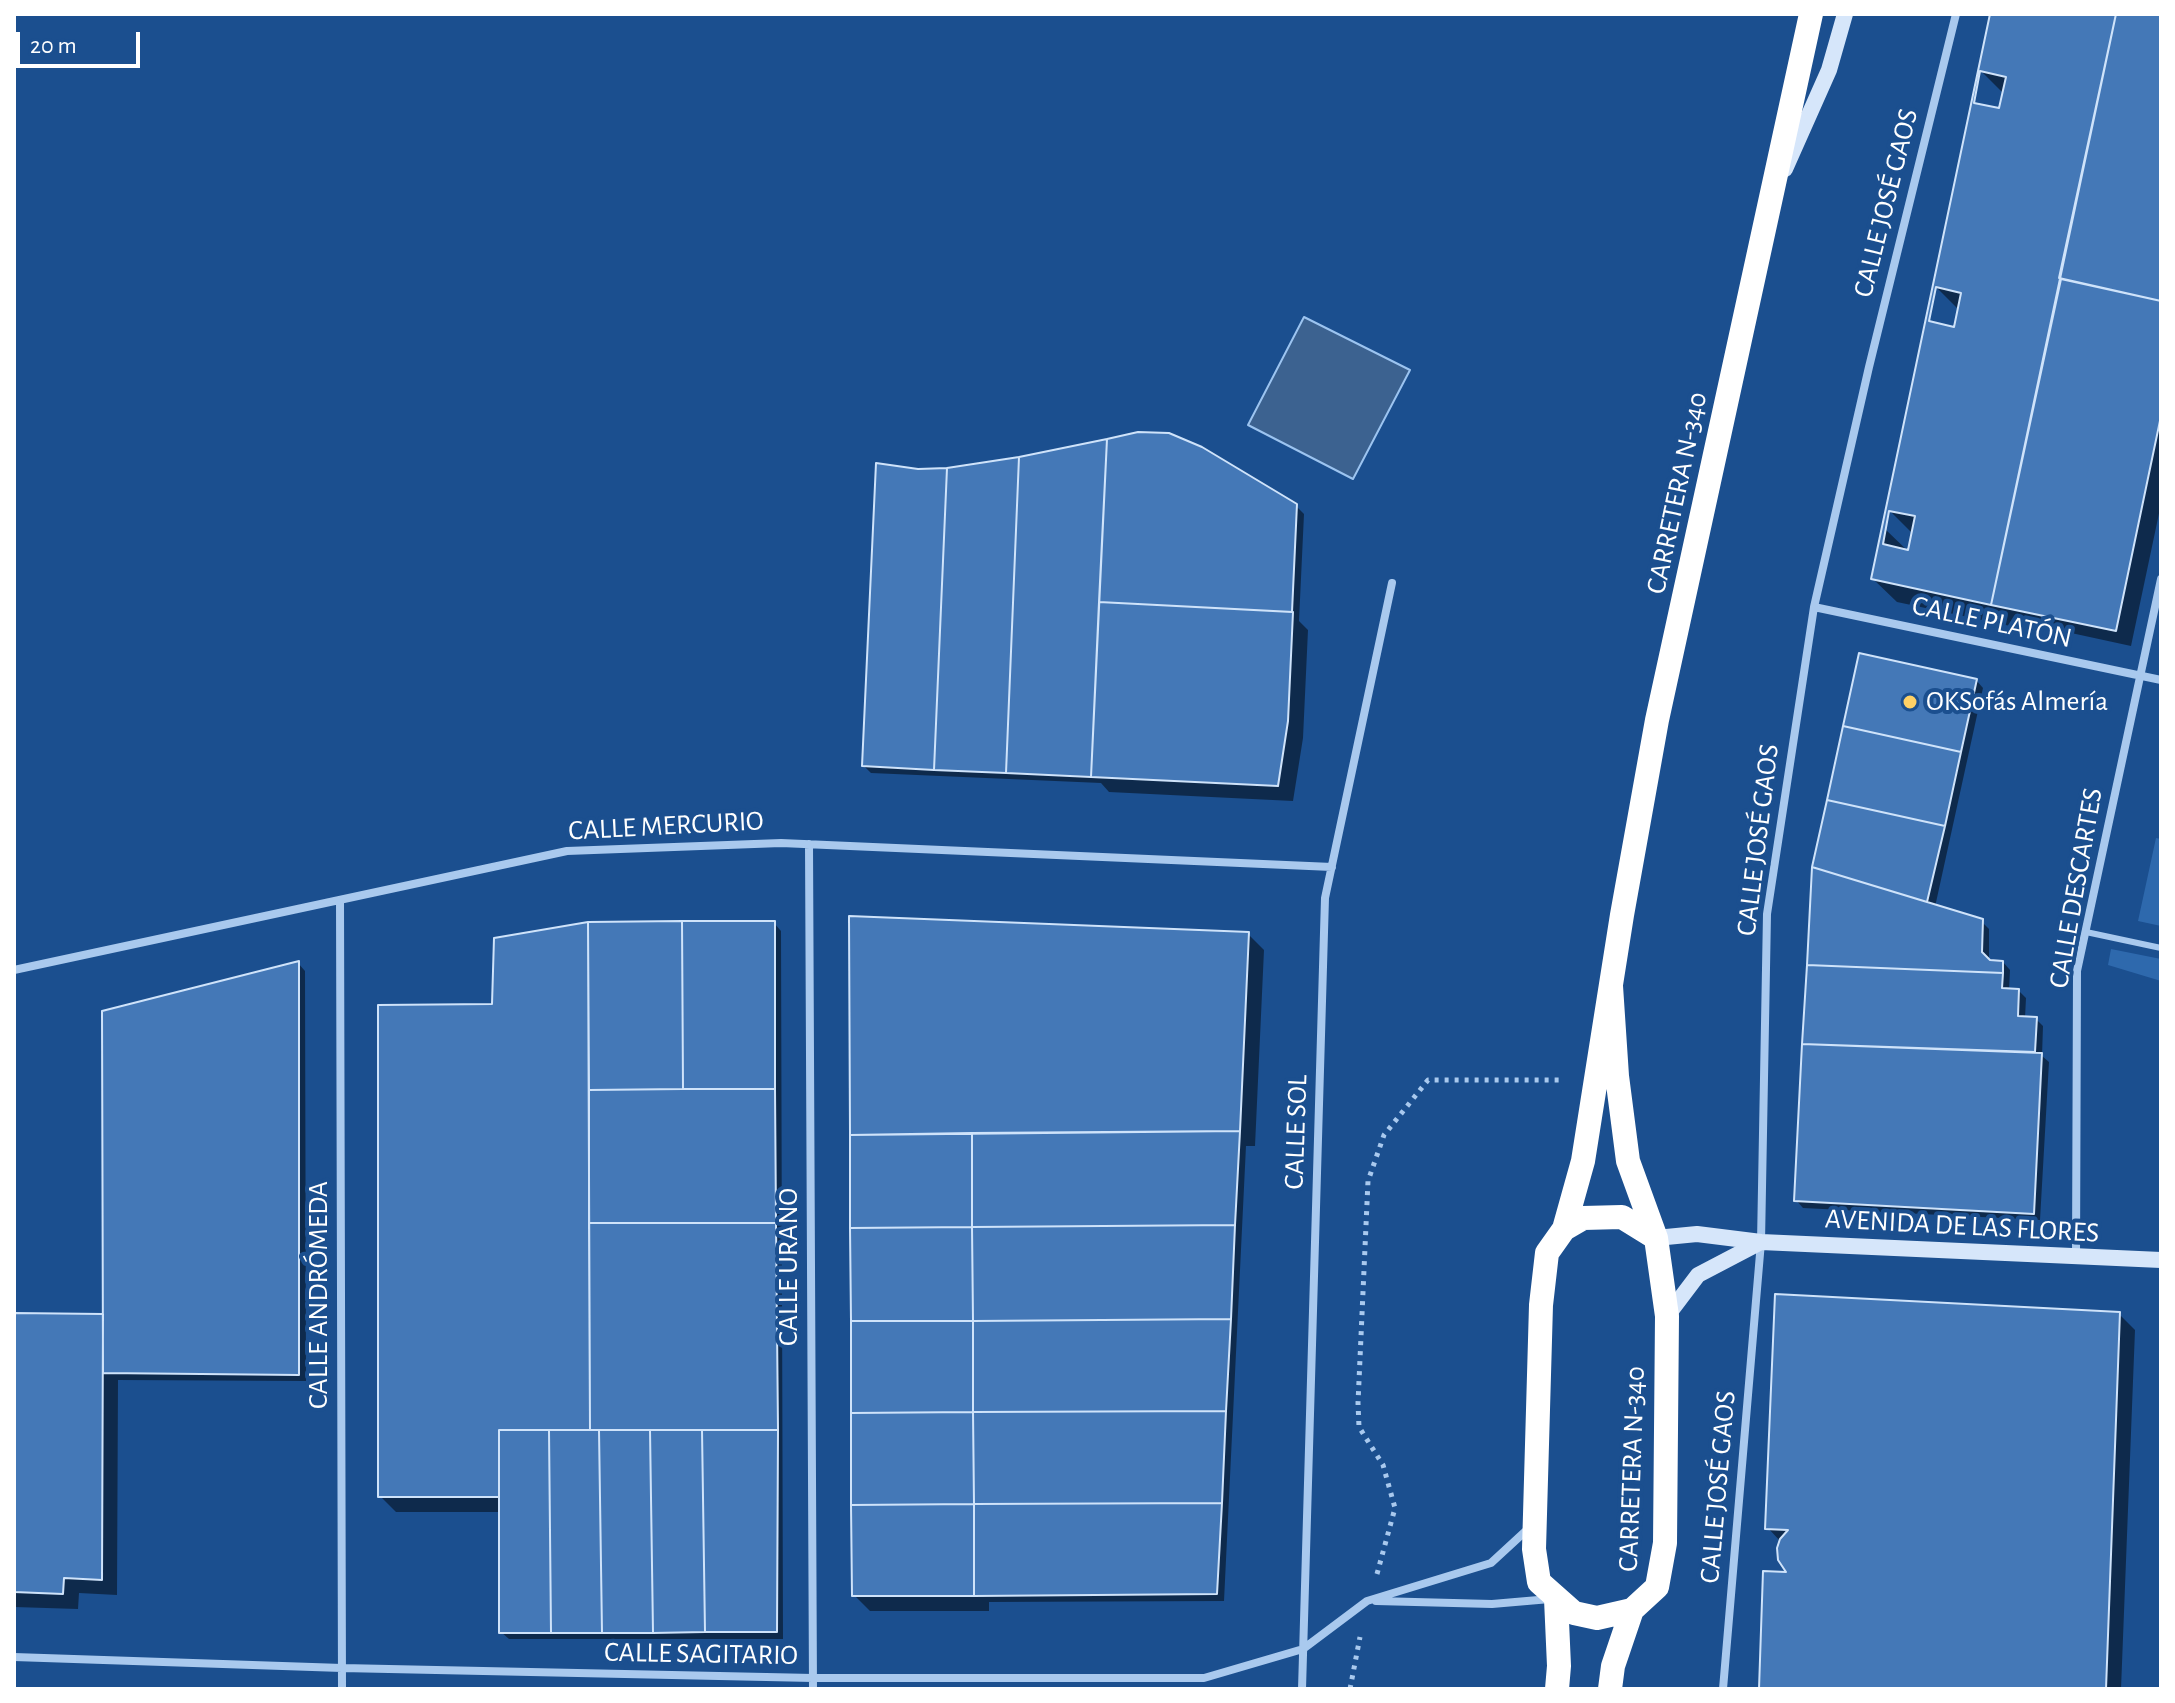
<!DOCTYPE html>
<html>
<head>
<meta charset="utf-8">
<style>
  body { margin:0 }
  #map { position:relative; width:2175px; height:1703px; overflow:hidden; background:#1b4f8f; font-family:"Alegreya Sans",sans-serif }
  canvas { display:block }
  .frame { position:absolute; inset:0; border:16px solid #fff; pointer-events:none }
  .scale { position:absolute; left:16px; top:32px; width:124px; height:36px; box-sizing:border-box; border:4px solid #fff; border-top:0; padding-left:10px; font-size:24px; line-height:28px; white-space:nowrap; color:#fff; -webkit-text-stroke:6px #1b4f8f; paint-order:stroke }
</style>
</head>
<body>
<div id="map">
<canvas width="2175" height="1703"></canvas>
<div class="frame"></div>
<div class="scale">20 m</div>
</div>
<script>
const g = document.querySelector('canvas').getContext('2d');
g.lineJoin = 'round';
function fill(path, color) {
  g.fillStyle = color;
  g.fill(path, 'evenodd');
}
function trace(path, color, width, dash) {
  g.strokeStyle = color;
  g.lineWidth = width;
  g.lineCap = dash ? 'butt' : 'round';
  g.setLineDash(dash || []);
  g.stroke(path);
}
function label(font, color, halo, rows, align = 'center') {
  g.font = font + ' "Alegreya Sans",sans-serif';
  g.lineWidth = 8;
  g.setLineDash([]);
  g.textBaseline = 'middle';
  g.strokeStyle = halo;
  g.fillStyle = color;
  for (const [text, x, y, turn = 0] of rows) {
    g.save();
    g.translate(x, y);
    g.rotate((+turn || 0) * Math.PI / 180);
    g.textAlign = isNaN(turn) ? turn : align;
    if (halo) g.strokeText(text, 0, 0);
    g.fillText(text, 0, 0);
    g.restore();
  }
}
const green = new Path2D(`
  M2156,838L2161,839V926L2138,921Z
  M2111,949L2161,959V981L2108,965Z`);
const water = new Path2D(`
  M1304,317L1410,370L1353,479L1248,425Z`);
const shadow = new Path2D(`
  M1992,14H2161V504L2131,646L2016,621L2015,627L1897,602L1873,579L1885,529L1910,553L1912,533L1888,509L1955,329L1959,310L1935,286L2001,110L2004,94L1980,70Z
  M1296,506L1304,514L1299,621L1308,630L1303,738L1293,801L1109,792L1101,783L871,773L864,766Z
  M1976,680L1983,688L1935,907L1981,921L1989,929V962H2003L2010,970L2009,990L2019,991L2026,998L2025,1018L2036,1019L2043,1026L2042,1056L2049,1062L2040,1220L1803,1208L1796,1200L1814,867Z
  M774,923L781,931L783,1639H509L501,1632V1512H396L380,1496L494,1006L496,940L588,924Z
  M1248,934L1264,950L1255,1146H1246L1224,1601L989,1602V1611H870L854,1595Z
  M298,963L305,971L306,1381L118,1380L117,1595L79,1593L78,1609L14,1607V1315L105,1316Z
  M2119,1314L2135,1330L2121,1689H1760L1789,1574L1781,1542L1768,1528Z`);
const building = new Path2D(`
  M1990,14H2116L1991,605L1871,579ZM1980,71L2006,77L1999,108L1974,103ZM1936,287L1961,293L1954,327L1929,321ZM1889,511L1915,516L1908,550L1883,544Z
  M2116,14H2161V301L2059,278Z
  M2061,279L2161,301V416L2116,631L1991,605Z
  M1138,432L1169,433L1202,447L1297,504L1292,612L1099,602L1107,439Z
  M1107,439L1091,777L1006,773L1019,457Z
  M1019,457L1006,773L934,770L947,468Z
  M876,463L918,469L947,468L934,770L862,766Z
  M1099,602L1293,612L1288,721L1278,786L1091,777Z
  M1859,653L1977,679L1961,752L1843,726Z
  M1843,726L1961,752L1945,826L1827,800Z
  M1827,800L1945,826L1927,902L1812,867Z
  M1812,867L1983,919L1982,952L1990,960L2003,961V973L1807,965Z
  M849,916L1249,932L1240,1131L850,1135Z
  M682,921H775V1089H683Z
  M682,921L683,1089L589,1090L588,922Z
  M588,922L590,1430H499V1497H378V1005L492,1004L494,938Z
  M299,961V1375L103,1373L102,1011Z
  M1807,965L2003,973L2002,988L2019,989L2018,1016L2037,1017L2035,1052L1802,1044Z
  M1802,1044L2042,1053L2034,1214L1794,1201Z
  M683,1089H775L776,1223H589V1090Z
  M1240,1131L1235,1225L972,1227V1133Z
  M972,1133V1227L850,1228V1135Z
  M589,1223H776L778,1430H590Z
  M1235,1225L1231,1319L973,1321L972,1227Z
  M972,1227L973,1321H851L850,1228Z
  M1775,1294L2120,1312L2106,1689H1759L1763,1571L1786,1572L1778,1560L1777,1548L1780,1539L1788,1530L1765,1529Z
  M14,1313L103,1314L102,1580L64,1578L63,1594L14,1592Z
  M1231,1319L1226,1411L973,1412V1321Z
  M851,1321H973V1412L851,1413Z
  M1226,1411L1222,1503L974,1504L973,1412Z
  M973,1412L974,1504L851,1505V1413Z
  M499,1430H549L551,1633H499Z
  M549,1430H599L602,1633H551Z
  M599,1430H650L653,1633H602Z
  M650,1430H702L705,1632L653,1633Z
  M702,1430H778L777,1632H705Z
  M1222,1503L1217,1594L974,1596V1504Z
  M974,1504V1596H852L851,1505Z`);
const path = new Path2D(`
  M1377,1574L1395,1508L1383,1465L1359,1427L1358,1403L1368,1181L1384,1135L1428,1080H1562
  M1350,1689L1360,1637`);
const lane = new Path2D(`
  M2086,932L2161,948`);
const street = new Path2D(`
  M1814,607L2161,680
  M809,844L813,1689
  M340,900L342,1689
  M14,970L567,851L781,843L1332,867
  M2076,1256L2077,971L2161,579
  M1376,1601L1492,1604L1550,1599
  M14,1657L342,1668L813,1678H1204L1303,1649L1367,1601L1491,1563L1529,1528
  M1302,1689L1325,898L1392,583
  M1723,1689L1761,1242L1767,914L1814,607L1869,367L1956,14`);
const secondary = new Path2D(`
  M1785,169L1829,70L1845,14
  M1656,1238L1697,1234L1761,1242L2161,1260
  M1667,1316L1698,1275L1761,1242`);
const highway = new Path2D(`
  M1611,986L1617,1076L1628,1161L1656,1238L1667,1316L1665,1543L1657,1587L1632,1610L1597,1618L1574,1613L1539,1582L1534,1549L1541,1305L1547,1253L1564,1229L1583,1161L1622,915L1657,720L1811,14
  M1564,1229L1583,1218L1622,1217L1656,1238
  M1556,1599L1559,1666L1557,1689
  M1610,1689L1613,1666L1632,1610`);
const markers = [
  [1910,702,8,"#ffd166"]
];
const streetNames = [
  ["CALLE JOSÉ GAOS",1886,203,-76],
  ["CARRETERA N-340",1677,493,-78],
  ["CALLE PLATÓN",1992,622,12],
  ["CALLE MERCURIO",666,826,-3],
  ["CALLE JOSÉ GAOS",1758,840,-83],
  ["CALLE DESCARTES",2076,888,-80],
  ["CALLE SOL",1296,1132,-88],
  ["AVENIDA DE LAS FLORES",1962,1226,3],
  ["CALLE URANO",789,1267,-90],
  ["CALLE ANDRÓMEDA",319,1295,-90],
  ["CARRETERA N-340",1632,1469,-88],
  ["CALLE JOSÉ GAOS",1718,1487,-85],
  ["CALLE SAGITARIO",701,1654,1]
];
const poiNames = [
  ["OKSofás Almería",1926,702]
];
fill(green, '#2e69ad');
fill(water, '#3c6290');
trace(water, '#9cc4f0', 2);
fill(shadow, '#0007');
fill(building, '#4478b7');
trace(building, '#cfe3fa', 2);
trace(path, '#a9c9ee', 5, [4, 6]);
trace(lane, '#a9c9ee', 6);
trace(street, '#a9c9ee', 8);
trace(secondary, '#d6e6fa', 16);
trace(highway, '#fff', 24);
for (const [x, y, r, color] of markers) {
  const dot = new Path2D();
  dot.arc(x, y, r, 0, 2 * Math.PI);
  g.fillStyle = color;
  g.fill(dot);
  trace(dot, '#1b4f8f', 3);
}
label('28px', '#fff', '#1b4f8f', streetNames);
label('28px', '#fff', '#1b4f8f', poiNames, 'left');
</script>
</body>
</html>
